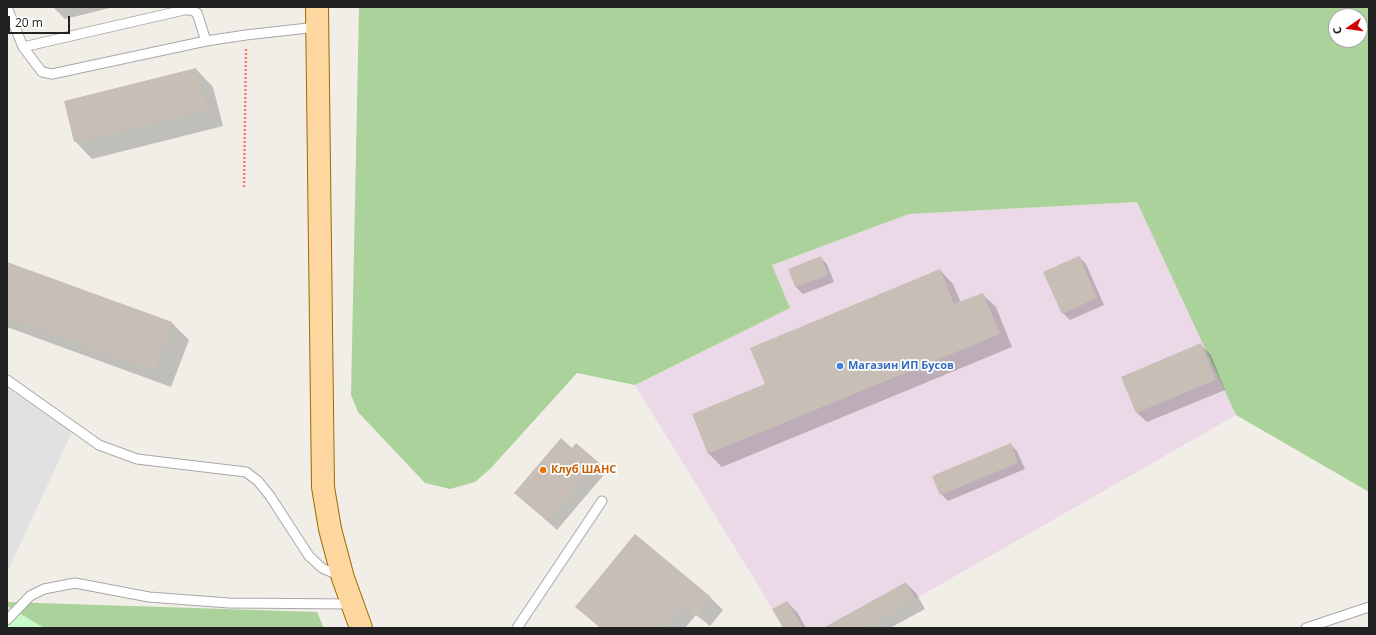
<!DOCTYPE html>
<html>
<head>
<meta charset="utf-8">
<style>
  body { margin:0 }
  #map { position:relative; width:1376px; height:635px; overflow:hidden; background:#f1eee7; font-family:"Open Sans",sans-serif }
  canvas { display:block }
  .frame { position:absolute; inset:0; border:8px solid #212121; pointer-events:none }
  .north { position:absolute; left:1328px; top:8px; width:40px; height:40px; box-sizing:border-box; background:#fff; border:1px solid #a6a6a6; border-radius:50%; rotate:257deg; font-size:11px; font-weight:700; line-height:16px; text-align:center; color:#212121 }
  .north::after { content:''; display:block; margin:auto; width:14px; height:18px; background:#d20000; clip-path:polygon(50% 0,100% 100%,50% 72%,0 100%) }
  .scale { position:absolute; left:8px; top:16px; width:62px; height:18px; box-sizing:border-box; border:2px solid #212121; border-top:0; padding-left:5px; font-size:12px; line-height:14px; white-space:nowrap; color:#212121; -webkit-text-stroke:3px #fff; paint-order:stroke }
</style>
</head>
<body>
<div id="map">
<canvas width="1376" height="635"></canvas>
<div class="frame"></div>
<div class="north">С</div>
<div class="scale">20 m</div>
</div>
<script>
const g = document.querySelector('canvas').getContext('2d');
g.lineJoin = 'round';
function fill(path, color) {
  g.fillStyle = color;
  g.fill(path, 'evenodd');
}
function trace(path, color, width, dash) {
  g.strokeStyle = color;
  g.lineWidth = width;
  g.lineCap = dash ? 'butt' : 'round';
  g.setLineDash(dash || []);
  g.stroke(path);
}
function label(font, color, halo, rows, align = 'center') {
  g.font = font + ' "Open Sans",sans-serif';
  g.lineWidth = 3.5;
  g.setLineDash([]);
  g.textBaseline = 'middle';
  g.strokeStyle = halo;
  g.fillStyle = color;
  for (const [text, x, y, turn = 0] of rows) {
    g.save();
    g.translate(x, y);
    g.rotate((+turn || 0) * Math.PI / 180);
    g.textAlign = isNaN(turn) ? turn : align;
    if (halo) g.strokeText(text, 0, 0);
    g.fillText(text, 0, 0);
    g.restore();
  }
}
const industrial = new Path2D(`
  M1138,202L1236,415L915,599L906,582L823,628H803L787,601L772,609L756,582L635,385L790,308L772,265L909,214Z`);
const forest = new Path2D(`
  M359,7H1369V492L1236,415L1137,202L909,214L772,265L790,308L635,385L577,373L491,468L475,482L450,489L425,483L358,412L351,395ZM1336,16H1360V40H1336Z
  M7,602L317,612L324,628H44L7,606Z`);
const park = new Path2D(`
  M7,606L44,628H7Z`);
const parking = new Path2D(`
  M7,388L72,432L7,573Z`);
const shadow = new Path2D(`
  M53,7H114L65,19Z
  M196,69L213,87L223,126L92,159L75,141Z
  M820,257L827,264L834,282L803,294L796,287L790,270Z
  M1079,257L1086,264L1104,305L1070,320L1063,313Z
  M7,263L171,322L189,340L171,387L7,327Z
  M940,270L953,284L961,303L982,294L996,307L1012,347L722,467L709,454L693,415L767,385Z
  M1200,344L1211,355L1225,390L1147,422L1136,412Z
  M1011,445L1017,451L1025,469L948,501L941,494Z
  M572,449L597,461L607,471L557,530L534,509Z
  M906,583L916,593L925,609L890,628H825Z
  M710,597L723,610L710,626L696,615L685,628H600L577,607Z
  M787,602L797,612L806,628H784Z`);
const building = new Path2D(`
  M196,68L206,109L74,142L64,101Z
  M821,256L828,275L795,287L788,269Z
  M1079,256L1097,298L1062,314L1043,272Z
  M7,262L172,322L154,370L7,317Z
  M940,269L954,304L983,293L1000,334L708,454L692,414L765,384L750,348Z
  M1201,343L1216,380L1136,413L1121,377Z
  M561,438L572,448L576,443L597,461L547,521L514,493Z
  M1011,443L1018,463L940,495L932,476Z
  M635,534L711,597L697,614L683,603L662,628H601L575,607Z
  M906,582L915,599L862,628H823Z
  M787,601L803,628H783L772,609Z`);
const path = new Path2D(`
  M244,187L246,49`);
const lane = new Path2D(`
  M7,7L23,47L42,72L52,74L206,41L246,35L317,27
  M23,47L184,10H191L197,13L206,41
  M7,380L99,445L137,459L246,472L258,481L270,496L309,556L322,568L340,576
  M7,620L30,596L44,589L75,583L149,597L229,603L352,604
  M517,628L602,501
  M1306,628L1369,607`);
const primary = new Path2D(`
  M317,7L323,487L330,529L343,578L361,628`);
const markers = [
  [840,366,4,"#3f7fe0"],
  [543,470,4,"#e8710a"]
];
const shopNames = [
  ["Магазин ИП Бусов",848,366]
];
const foodNames = [
  ["Клуб ШАНС",551,470]
];
fill(industrial, '#ebd9e7');
fill(forest, '#abd29b');
fill(park, '#c4fbc9');
fill(parking, '#e1e1e1');
fill(shadow, '#0003');
fill(building, '#c7beb6');
trace(lane, '#a8a8a8', 11);
trace(primary, '#9e6a00', 24);
trace(path, '#fe7b6c', 2.5, [2, 2]);
trace(lane, '#fff', 9);
trace(primary, '#fed69f', 22);
for (const [x, y, r, color] of markers) {
  const dot = new Path2D();
  dot.arc(x, y, r, 0, 2 * Math.PI);
  g.fillStyle = color;
  g.fill(dot);
  trace(dot, '#fff', 1.5);
}
label('bold 11px', '#366cbe', '#fff', shopNames, 'left');
label('bold 11px', '#c56008', '#fff', foodNames, 'left');
</script>
</body>
</html>
